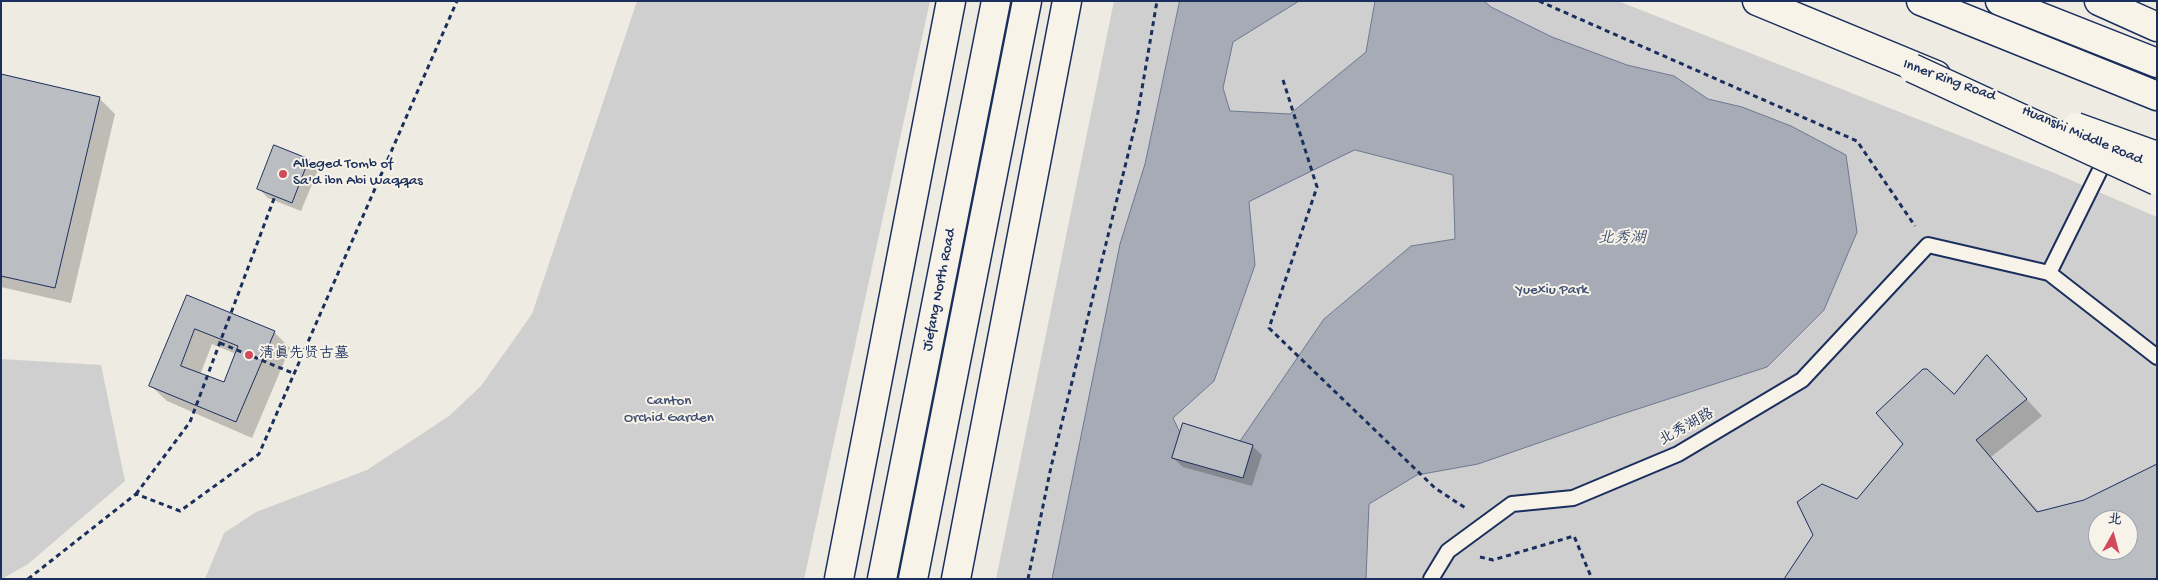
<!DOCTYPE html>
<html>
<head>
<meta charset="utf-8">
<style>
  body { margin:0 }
  #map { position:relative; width:2158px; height:580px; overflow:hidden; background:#eeebe2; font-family:"Gochi Hand","LXGW WenKai TC",sans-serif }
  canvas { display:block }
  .frame { position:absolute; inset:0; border:2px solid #1b2f5e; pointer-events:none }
  .north { position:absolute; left:2088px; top:510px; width:50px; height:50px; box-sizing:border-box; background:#f7f3e8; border:1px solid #9fa5b1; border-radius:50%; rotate:7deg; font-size:14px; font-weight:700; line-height:20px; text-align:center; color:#1b2f5e }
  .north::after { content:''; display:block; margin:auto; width:18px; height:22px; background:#d1495b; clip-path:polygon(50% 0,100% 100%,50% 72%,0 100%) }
</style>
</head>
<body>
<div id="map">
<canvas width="2158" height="580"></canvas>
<div class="frame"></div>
<div class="north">北</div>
</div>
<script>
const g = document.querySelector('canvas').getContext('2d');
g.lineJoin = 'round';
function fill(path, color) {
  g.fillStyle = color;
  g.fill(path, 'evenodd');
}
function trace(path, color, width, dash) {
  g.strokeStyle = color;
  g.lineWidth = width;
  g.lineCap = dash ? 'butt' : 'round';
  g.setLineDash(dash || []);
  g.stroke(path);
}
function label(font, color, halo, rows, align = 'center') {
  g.font = font + ' "Gochi Hand","LXGW WenKai TC",sans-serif';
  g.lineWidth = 4;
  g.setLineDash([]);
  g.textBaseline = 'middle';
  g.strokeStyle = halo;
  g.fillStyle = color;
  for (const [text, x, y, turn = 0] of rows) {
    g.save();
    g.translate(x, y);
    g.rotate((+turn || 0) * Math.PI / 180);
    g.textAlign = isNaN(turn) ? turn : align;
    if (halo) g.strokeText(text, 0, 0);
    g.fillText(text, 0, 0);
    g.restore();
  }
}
const green = new Path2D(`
  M637,1H930L804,579H205L224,533L256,512L367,470L449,416L481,386L532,314Z
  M1114,1H1618L2052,172L2157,217V579H996ZM2098,520H2128V550H2098Z
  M1,359L101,365L125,481L28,564L2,579Z`);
const water = new Path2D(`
  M1180,1H1299L1233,42L1223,88L1230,111L1290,114L1366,52L1375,1H1484L1491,7L1552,37L1627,65L1674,76L1708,99L1742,107L1791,126L1846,155L1857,232L1824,310L1767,367L1613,417L1478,464L1417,475L1369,504L1366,579H1052L1120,244L1145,164ZM1355,150L1453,175L1455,239L1411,246L1324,319L1238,444L1182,437L1173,418L1214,381L1255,265L1249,202Z`);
const shadow = new Path2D(`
  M1,75L99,98L115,114L71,303L1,287Z
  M308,160L318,170L301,211L268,198L258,188Z
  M188,296L274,332L290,348L252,438L167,401L150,385ZM212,344L236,354L224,384L200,375Z
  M2003,373L2042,416L1991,457L2039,512L2085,501L2157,465V579L1858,500L1954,396ZM2098,520H2128V550H2098Z
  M1252,446L1262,455L1252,486L1183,467L1173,458Z`);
const building = new Path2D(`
  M1,74L100,97L55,288L1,276Z
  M274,145L309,159L292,203L257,189Z
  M187,295L275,331L236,422L149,386ZM195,329L238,346L224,382L181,366Z
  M1987,355L2027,399L1976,440L2037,512L2084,500L2157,464V579H1784L1813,535L1797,502L1822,484L1857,499L1903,444L1876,413L1923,369H1927L1954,394ZM2098,520H2128V550H2098Z
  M1183,423L1253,445L1243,478L1172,458Z`);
const path = new Path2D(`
  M1539,1L1857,141L1915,226
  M1283,80L1317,187L1269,328L1435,488L1467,509
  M220,343L295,374
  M136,494L190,422L275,196
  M1480,557L1493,560L1574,536L1592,579
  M28,579L136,494L180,511L259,454L457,1
  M1028,579L1051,467L1137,118L1157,1`);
const service = new Path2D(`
  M2049,273L2106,158
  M1431,579L1448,551L1512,504L1573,498L1678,454L1802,380L1928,245L2049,273L2157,357`);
const primary = new Path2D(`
  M882,579L996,1
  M913,579L1027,1`);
const trunk = new Path2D(`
  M1757,1L1936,75
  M1921,1L2157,96
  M2000,1L2157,63
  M2099,1L2157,27
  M839,579L951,1
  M956,579L1067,1`);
const trunkBridge = new Path2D(`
  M1912,68L2157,181
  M2076,127L2157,156`);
const markers = [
  [283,174,5,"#d1495b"],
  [249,355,5,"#d1495b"]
];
const streetNames = [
  ["Inner Ring Road",1949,81,20],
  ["Huanshi Middle Road",2082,136,23],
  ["Jiefang North Road",940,290,-79],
  ["北秀湖路",1687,428,-29]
];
const poiNames = [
  ["Alleged Tomb of",293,165],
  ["Sa'd ibn Abi Waqqas",293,182],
  ["清真先贤古墓",259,355]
];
const parkNames = [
  ["Yuexiu Park",1552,291],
  ["Canton",669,402],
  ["Orchid Garden",669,419]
];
const waterNames = [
  ["北秀湖",1622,240]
];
fill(green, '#cfcfcf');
fill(water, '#a6abb5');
trace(water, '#6e7992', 1);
fill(shadow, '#0003');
fill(building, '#babdc2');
trace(building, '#1b2f5e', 1);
trace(service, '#1b2f5e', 18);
trace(primary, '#1b2f5e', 31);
trace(trunk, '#1b2f5e', 31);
trace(path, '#1b2f5e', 3, [5, 4]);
trace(service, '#f7f3e8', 14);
trace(primary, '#f7f3e8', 28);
trace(trunk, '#f7f3e8', 28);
trace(trunkBridge, '#1b2f5e', 31, []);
trace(trunkBridge, '#f7f3e8', 28);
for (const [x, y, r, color] of markers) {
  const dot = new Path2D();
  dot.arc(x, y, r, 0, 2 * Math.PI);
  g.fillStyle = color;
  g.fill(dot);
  trace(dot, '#f7f3e8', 2);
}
label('15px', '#1b2f5e', '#f7f3e8', streetNames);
label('15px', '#1b2f5e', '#f7f3e8', poiNames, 'left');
label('15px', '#3f4f75', '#f7f3e8', parkNames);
label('italic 16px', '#455478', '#f7f3e8', waterNames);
</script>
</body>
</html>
